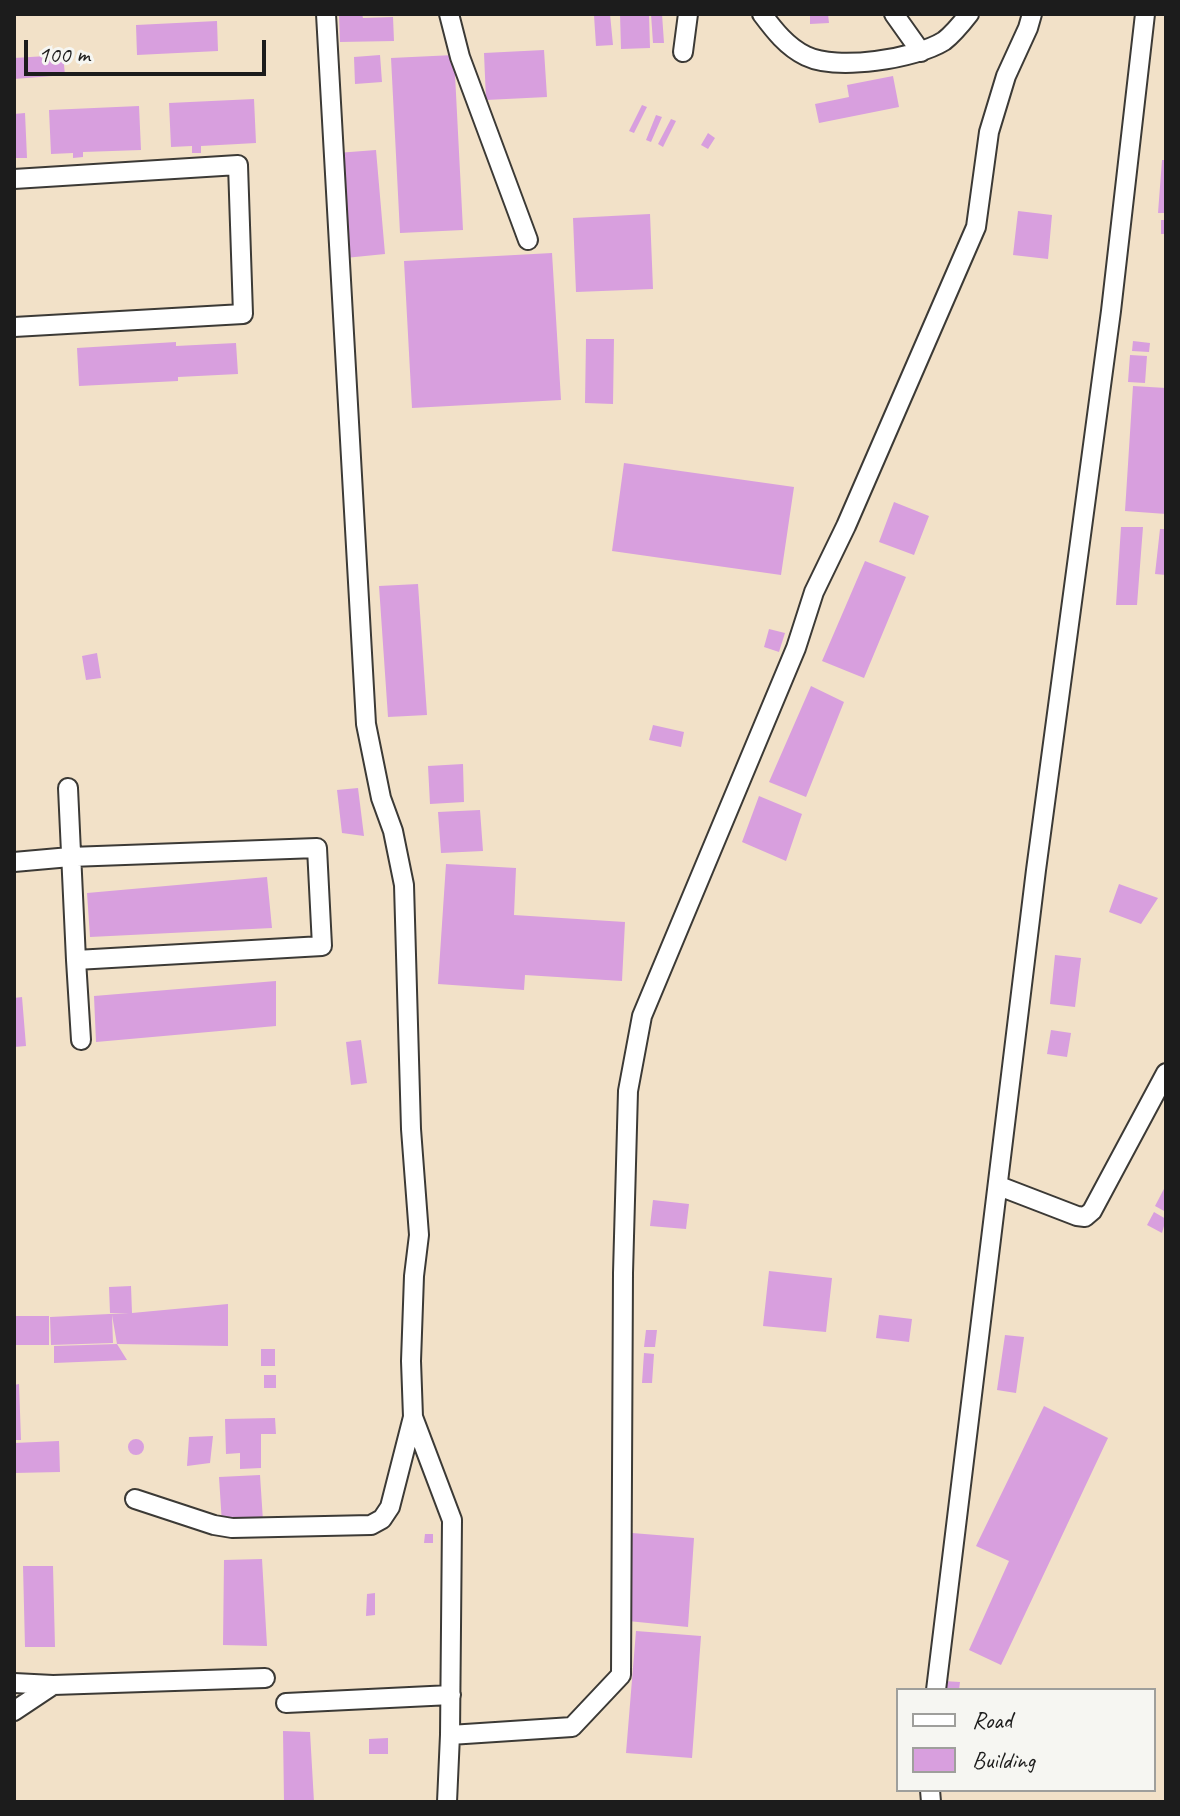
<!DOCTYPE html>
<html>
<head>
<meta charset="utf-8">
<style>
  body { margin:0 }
  #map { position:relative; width:1180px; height:1816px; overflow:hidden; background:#f2e1c8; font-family:Caveat,sans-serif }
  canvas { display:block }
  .frame { position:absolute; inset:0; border:16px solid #1c1c1c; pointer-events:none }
  .legend { position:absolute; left:896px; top:1688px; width:260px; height:104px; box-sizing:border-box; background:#f6f6f2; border:2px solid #9f9f9c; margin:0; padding:10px 14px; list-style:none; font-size:24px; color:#1c1c1c }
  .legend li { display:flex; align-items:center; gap:16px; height:40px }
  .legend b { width:40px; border:2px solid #9f9f9c }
  .scale { position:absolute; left:24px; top:40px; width:242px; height:36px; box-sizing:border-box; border:4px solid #1c1c1c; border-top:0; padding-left:10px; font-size:24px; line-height:28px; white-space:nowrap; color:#1c1c1c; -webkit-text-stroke:6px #f6f6f2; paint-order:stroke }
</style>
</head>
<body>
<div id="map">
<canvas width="1180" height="1816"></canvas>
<div class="frame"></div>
<ul class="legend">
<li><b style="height:10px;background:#fff"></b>Road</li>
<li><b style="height:22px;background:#d89fde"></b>Building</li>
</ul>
<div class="scale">100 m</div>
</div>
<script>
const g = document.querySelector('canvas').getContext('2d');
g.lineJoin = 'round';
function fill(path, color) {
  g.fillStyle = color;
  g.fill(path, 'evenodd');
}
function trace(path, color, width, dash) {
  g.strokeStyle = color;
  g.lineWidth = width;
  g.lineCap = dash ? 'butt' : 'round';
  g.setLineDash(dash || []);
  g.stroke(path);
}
const building = new Path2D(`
  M339,14H362L363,18L393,17L394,41L340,42Z
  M610,14L613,45L596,46L594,15Z
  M620,14H649L650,48L621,49Z
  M651,14H662L664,43H653Z
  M810,14H828L829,23L810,24Z
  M217,21L218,51L137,55L136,25Z
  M544,50L547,97L486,100L484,53Z
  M63,55L65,75L14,79V58Z
  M380,55L382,82L355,84L354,57Z
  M454,55L463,230L400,233L391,58Z
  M893,76L899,107L819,123L815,104L849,97L847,85Z
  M254,99L256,143L201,146V153H192V146L171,147L169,103Z
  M642,105L647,107L634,133L629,131Z
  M139,106L141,150L83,152V157L73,158V153L51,154L49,110Z
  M25,113L27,158H14V114Z
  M656,115L662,117L651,142L646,140Z
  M671,119L676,121L663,147L658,144Z
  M708,133L715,138L708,149L701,145Z
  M376,150L385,254L345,258L337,153Z
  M1162,160H1166V213H1158Z
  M1018,211L1052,215L1048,259L1013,255Z
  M650,214L653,289L576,292L573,218Z
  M1161,220H1166V234H1161Z
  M552,253L561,400L412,408L404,261Z
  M586,339H614L613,404L585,403Z
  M1133,341L1150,343L1149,352L1132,351Z
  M176,342V346L236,343L238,374L178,377V381L79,386L77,348Z
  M1130,355L1147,356L1145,383L1128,382Z
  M1133,386L1166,388V514L1125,511Z
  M624,463L794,487L781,575L612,551Z
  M894,502L929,516L914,555L879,542Z
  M1121,527H1143L1137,605H1116Z
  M1160,529H1166V575L1155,574Z
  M865,561L906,577L864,678L822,661Z
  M418,584L427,715L388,717L379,586Z
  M769,629L785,633L779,652L764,647Z
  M97,653L101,678L86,680L82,656Z
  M811,686L844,702L806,797L769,782Z
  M653,725L684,732L681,747L649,740Z
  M463,764L464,802L430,804L428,766Z
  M358,788L364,836L342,833L337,790Z
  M759,796L802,814L786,861L742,842Z
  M480,810L483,851L441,853L438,812Z
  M446,864L516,868L514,915L625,922L622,981L525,975L524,990L438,984Z
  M267,877L272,928L90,937L87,893Z
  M1119,884L1158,898L1141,924L1109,912Z
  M1055,955L1081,958L1075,1007L1050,1004Z
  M276,981V1026L96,1042L94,996Z
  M22,997L26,1046L14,1047V998Z
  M1051,1030L1071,1033L1067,1057L1047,1054Z
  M361,1040L367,1083L351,1085L346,1042Z
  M1166,1185V1212L1155,1206Z
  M653,1200L689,1204L686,1229L650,1226Z
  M1154,1212L1166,1219L1162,1233L1147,1225Z
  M769,1271L832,1278L826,1332L763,1326Z
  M131,1286L132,1313L228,1304V1346L117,1344L127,1360L54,1363V1346L117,1344L112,1315L113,1343L51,1345L50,1317L129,1313H110L109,1287Z
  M879,1315L912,1319L909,1342L876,1338Z
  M14,1316H49V1345H14Z
  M646,1330H657L655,1347H644Z
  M1005,1335L1024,1337L1016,1393L997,1390Z
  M261,1349H275V1366H261Z
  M644,1353L654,1354L652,1383H642Z
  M264,1375H276V1388H264Z
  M19,1384L21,1440H14V1385Z
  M1044,1406L1108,1438L1001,1665L969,1650L1009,1561L976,1546Z
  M275,1418L276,1434H261V1468L240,1469V1453L226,1454L225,1419Z
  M213,1436L210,1463L187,1466L189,1437Z
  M128 1447a8 8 0 1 1 16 0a8 8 0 1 1-16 0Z
  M59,1441L60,1472L14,1473V1443Z
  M260,1475L263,1521L222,1524L219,1477Z
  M632,1533L694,1538L688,1627L628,1621Z
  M425,1534H433V1543H424Z
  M262,1559L267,1646L223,1645L224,1560Z
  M23,1566H53L55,1647H25Z
  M375,1593V1615L366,1616L367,1594Z
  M636,1631L701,1636L692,1758L626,1753Z
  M943,1681L960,1682L959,1690H943Z
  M283,1731L310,1732L314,1802H284Z
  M388,1738V1754H369V1739Z`);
const minor = new Path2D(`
  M326,14L366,724L381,798L393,831L404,885L411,1129L419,1235L414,1276L411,1361L413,1417L452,1520L450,1735L572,1727L621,1675L623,1273L628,1091L642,1016L796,648L814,592L846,526L976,227L989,132L1006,76L1028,28L1032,14
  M449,14L460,57L528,240
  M762,14C774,30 787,47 806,56C837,71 915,59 944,41C953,34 962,23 969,14
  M894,14L921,52
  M683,52L688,14
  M14,179L238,165L243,314L14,327
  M14,862L70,857L317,848L322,946L76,960L68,788
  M76,960L81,1040
  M999,1186L1077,1216L1085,1217L1092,1211L1166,1073
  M135,1499L214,1525L232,1528L371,1525L382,1519L390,1507L413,1417
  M14,1683L53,1685L265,1678
  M936,1690L1036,870L1111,311L1145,14
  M286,1703L451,1695
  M14,1711L53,1685
  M930,1790L931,1802
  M447,1802L450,1735`);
fill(building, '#d89fde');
trace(minor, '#3c3a36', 22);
trace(minor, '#fff', 18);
</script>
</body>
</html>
